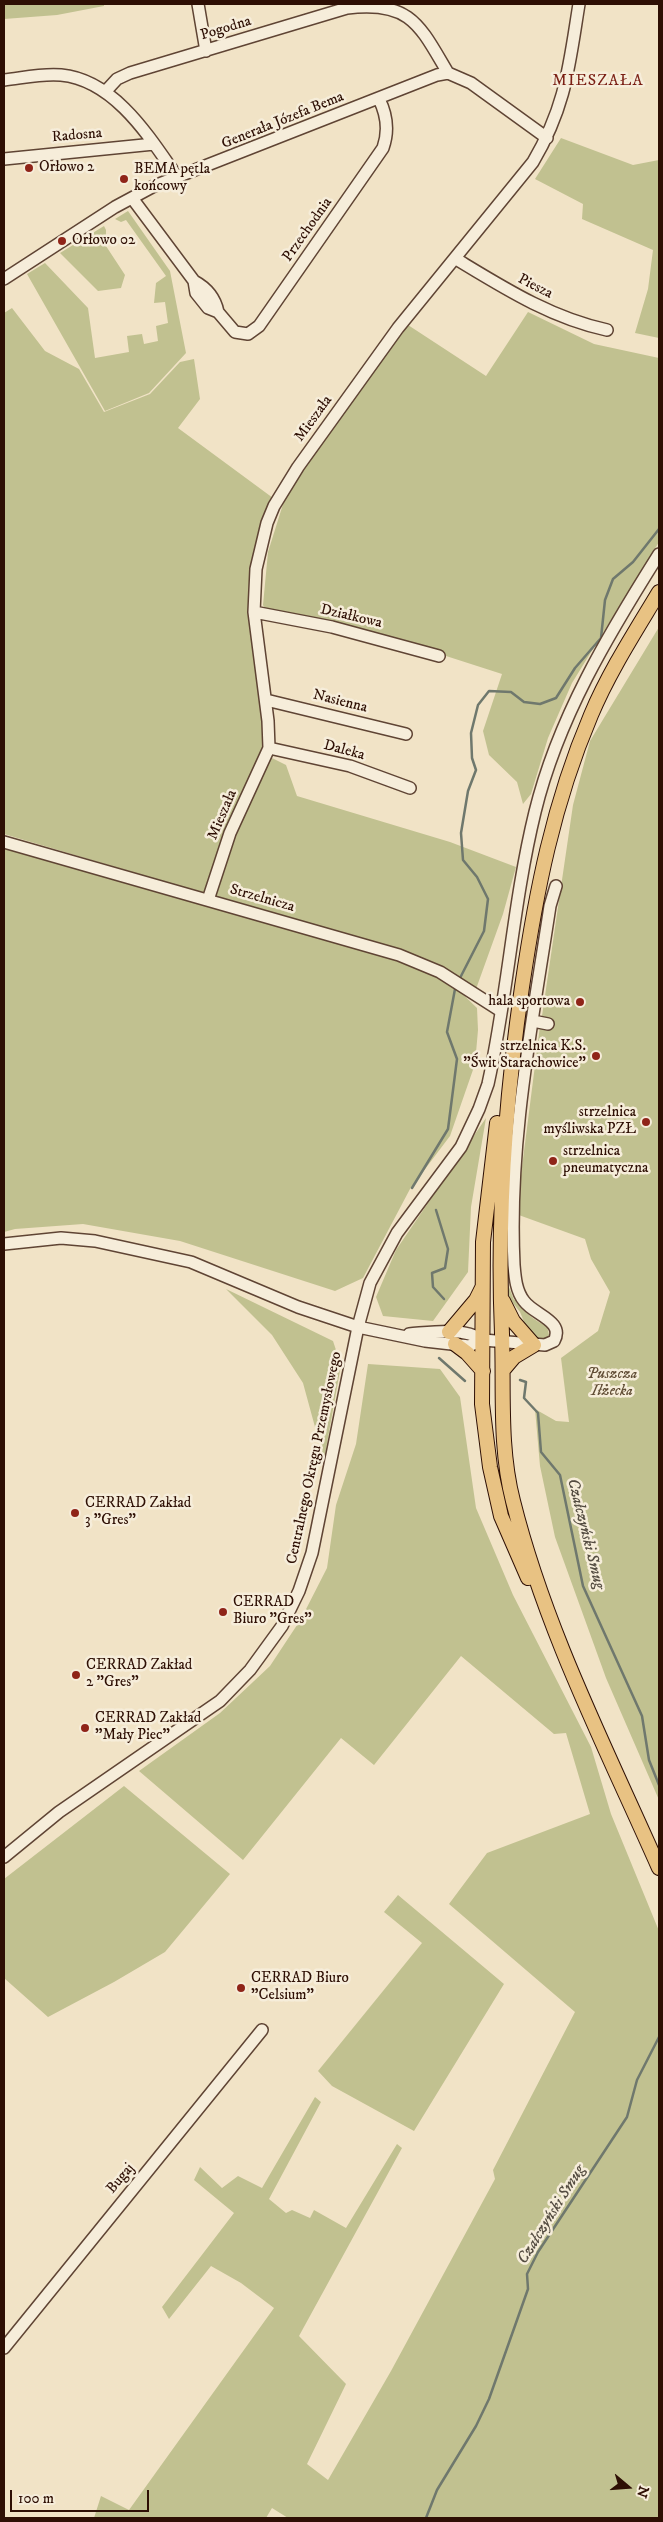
<!DOCTYPE html>
<html>
<head>
<meta charset="utf-8">
<style>
  body { margin:0 }
  #map { position:relative; width:663px; height:2522px; overflow:hidden; background:#f1e3c6; font-family:"IM FELL DW Pica",serif }
  canvas { display:block }
  .frame { position:absolute; inset:0; border:5px solid #2e0f04; pointer-events:none }
  .north { position:absolute; left:603px; top:2462px; width:50px; height:50px; -webkit-text-stroke:4px #f6edda; paint-order:stroke; rotate:108deg; font-size:14px; font-weight:700; line-height:20px; text-align:center; color:#2e0f04 }
  .north::after { content:''; display:block; margin:auto; width:18px; height:22px; background:#2e0f04; clip-path:polygon(50% 0,100% 100%,50% 72%,0 100%) }
  .scale { position:absolute; left:10px; top:2490px; width:139px; height:22px; box-sizing:border-box; border:2px solid #2e0f04; border-top:0; padding-left:6px; font-size:15px; line-height:18px; white-space:nowrap; color:#2e0f04; -webkit-text-stroke:4px #f6edda; paint-order:stroke }
</style>
</head>
<body>
<div id="map">
<canvas width="663" height="2522"></canvas>
<div class="frame"></div>
<div class="north">N</div>
<div class="scale">100 m</div>
</div>
<script>
const g = document.querySelector('canvas').getContext('2d');
g.lineJoin = 'round';
function fill(path, color) {
  g.fillStyle = color;
  g.fill(path, 'evenodd');
}
function trace(path, color, width, dash) {
  g.strokeStyle = color;
  g.lineWidth = width;
  g.lineCap = dash ? 'butt' : 'round';
  g.setLineDash(dash || []);
  g.stroke(path);
}
function label(font, color, halo, rows, align = 'center') {
  g.font = font + ' "IM FELL DW Pica",serif';
  g.lineWidth = 5;
  g.setLineDash([]);
  g.textBaseline = 'middle';
  g.strokeStyle = halo;
  g.fillStyle = color;
  for (const [text, x, y, turn = 0] of rows) {
    g.save();
    g.translate(x, y);
    g.rotate((+turn || 0) * Math.PI / 180);
    g.textAlign = isNaN(turn) ? turn : align;
    if (halo) g.strokeText(text, 0, 0);
    g.fillText(text, 0, 0);
    g.restore();
  }
}
const green = new Path2D(`
  M4,4H104V6L57,15L4,19Z
  M561,138L633,165L659,160V338L635,333L648,289L653,250L582,219L583,204L535,179Z
  M128,211L170,271L186,353L149,393L105,411L27,274L45,263L88,308L95,358L129,352L127,336L142,334L144,344L158,341L156,326L168,323L165,302L154,303L156,283L166,276L126,220L121,222L115,219Z
  M104,226L106,230V246L125,275L121,288L98,291L60,253Z
  M12,308L45,351L79,369L104,412L150,394L180,362L194,359L200,399L178,428L273,498L252,574L249,619L261,711L264,754L286,765L297,796L450,842L516,867L503,914L476,989L412,955L4,834V313Z
  M528,312L594,344L659,358V542L572,683L548,738L531,794L523,804L517,782L489,755L483,731L502,674L387,637L265,609L263,605L268,552L284,501L306,465L408,325L486,376Z
  M659,627V1800L606,1678L555,1537L540,1466L535,1409L556,1421L569,1422L561,1358L598,1331L610,1292L591,1259L585,1239L516,1214L540,1026L548,1027L549,1018L542,1016L573,805L590,741Z
  M4,848L412,963L448,980L477,1008L478,1030L475,1064L450,1136L410,1189L363,1278L335,1291L180,1241L83,1224L15,1229L4,1232Z
  M486,1118L471,1207L468,1272L433,1321L383,1316L376,1297L396,1250Z
  M505,1277L514,1300L517,1299C525,1312 532,1320 547,1326L549,1335L546,1338H535L529,1334L520,1312L509,1298Z
  M226,1289L333,1341L341,1365L324,1460L303,1383L272,1335Z
  M368,1364L440,1369L460,1397L476,1508L513,1595L591,1747L611,1814L659,1931V2518H288L272,2508L266,2518H94L101,2496L129,2510L274,2308L241,2283L211,2266L169,2319L162,2307L234,2213L194,2180L200,2167L222,2188L238,2176L262,2188L315,2097L321,2102L269,2199L286,2213L292,2210L310,2218L314,2210L346,2228L397,2144L402,2148L299,2336L346,2384L307,2464L328,2480L391,2371L495,2179L493,2170L575,2012L449,1904L487,1853L590,1814L566,1733L554,1734L461,1656L374,1765L341,1738L243,1860L139,1771L220,1713L270,1666L301,1619L327,1568L336,1505L356,1444Z
  M124,1786L230,1874L165,1952L114,1982L48,2017L4,1978V1879Z
  M398,1895L504,1984L414,2131L332,2086L318,2071L422,1943L384,1912Z`);
const stream = new Path2D(`
  M459,980L484,931L488,899L477,877L463,860L461,833L468,791L476,770L472,758L471,733L478,705L489,691L511,692L524,702L540,704L556,698L575,668L601,638L605,600L613,579L633,562L659,529
  M412,1188L448,1129L457,1059L447,1032L455,989
  M436,1210L448,1249L445,1268L432,1273L433,1287L444,1299
  M439,1358L465,1381
  M520,1380L526,1382L524,1398L538,1413L541,1452L560,1475L583,1586L642,1716L649,1760L659,1785
  M426,2518L437,2490L476,2426L489,2399L528,2289L527,2274L538,2252L627,2117L637,2080L659,2037`);
const minor = new Path2D(`
  M198,4L206,51
  M4,80C22,78 43,73 61,75C115,80 150,138 178,178
  M105,92L117,79L130,73L347,8C411,0 420,26 448,73
  M4,159L154,144
  M132,198L194,281C207,288 215,297 218,312
  M456,259C504,288 551,318 607,330
  M4,279L115,207L154,186L437,75L448,73L471,83L547,138
  M194,281L196,293L208,308L218,312L235,332L248,334L259,326L383,148C389,131 387,115 379,99
  M254,612L332,627L439,656
  M266,700L406,734
  M269,748L350,766L410,788
  M4,842L399,955L440,972L501,1011
  M208,900L230,833L269,748L268,721L254,612L256,569L267,523L274,506L298,467L398,328L533,162C566,106 569,66 579,4
  M533,1021L548,1024
  M4,1244L61,1238L95,1241L191,1262L298,1307L358,1327L425,1341L469,1346L483,1340L545,1345L554,1341C565,1321 534,1315 524,1301C516,1291 515,1277 514,1265C508,1144 532,1025 550,906L556,886
  M409,1334C434,1332 462,1327 483,1340
  M4,1857L59,1812L220,1701L250,1670L282,1626L299,1591L312,1553L358,1327L370,1283L397,1233L461,1147L479,1109L488,1084C508,994 513,902 535,812C558,718 608,635 659,554
  M4,2348L262,2030`);
const major = new Path2D(`
  M659,592C635,632 609,672 591,715C553,804 536,892 522,987C505,1103 497,1218 502,1334C504,1390 499,1447 513,1501C545,1629 606,1748 659,1868
  M497,1123L483,1242L482,1404L490,1467L501,1516L528,1578
  M449,1332L476,1300L482,1288
  M455,1344L467,1353L483,1371
  M503,1370L514,1357L534,1345L513,1321L503,1301`);
const markers = [
  [29,168,5,"#8f2418"],
  [124,179,5,"#8f2418"],
  [62,241,5,"#8f2418"],
  [580,1002,5,"#8f2418"],
  [596,1056,5,"#8f2418"],
  [646,1122,5,"#8f2418"],
  [553,1161,5,"#8f2418"],
  [75,1513,5,"#8f2418"],
  [223,1612,5,"#8f2418"],
  [76,1675,5,"#8f2418"],
  [85,1728,5,"#8f2418"],
  [241,1988,5,"#8f2418"]
];
const streetNames = [
  ["Pogodna",226,29,-17],
  ["Generała Józefa Bema",283,121,-22],
  ["Radosna",77,136,-5],
  ["Przechodnia",308,230,-55],
  ["Piesza",535,287,27],
  ["Mieszała",314,419,-54],
  ["Działkowa",351,617,13],
  ["Nasienna",340,702,14],
  ["Daleka",344,751,15],
  ["Mieszała",223,815,-67],
  ["Strzelnicza",262,899,16],
  ["Centralnego Okręgu Przemysłowego",315,1458,-78],
  ["Bugaj",121,2179,-50]
];
const poiNames = [
  ["Orłowo 2",39,168],
  ["BEMA pętla",134,170],
  ["końcowy",134,187],
  ["Orłowo 02",72,241],
  ["hala sportowa",570,1002,"right"],
  ["strzelnica K.S.",586,1047,"right"],
  ["\"Świt Starachowice\"",586,1064,"right"],
  ["strzelnica",636,1113,"right"],
  ["myśliwska PZŁ",636,1130,"right"],
  ["strzelnica",563,1152],
  ["pneumatyczna",563,1169],
  ["CERRAD Zakład",85,1504],
  ["3 \"Gres\"",85,1521],
  ["CERRAD",233,1603],
  ["Biuro \"Gres\"",233,1620],
  ["CERRAD Zakład",86,1666],
  ["2 \"Gres\"",86,1683],
  ["CERRAD Zakład",95,1719],
  ["\"Mały Piec\"",95,1736],
  ["CERRAD Biuro",251,1979],
  ["\"Celsium\"",251,1996]
];
const parkNames = [
  ["Puszcza",612,1375],
  ["Iłżecka",612,1392]
];
const neighbourhoodNames = [
  ["MIESZAŁA",598,82]
];
const waterNames = [
  ["Czałczyński Smug",585,1534,76],
  ["Czałczyński Smug",552,2215,-58]
];
fill(green, '#c1c190');
trace(stream, '#6f786d', 2.5);
trace(minor, '#5f4434', 14);
trace(major, '#2e0f04', 16);
trace(minor, '#f6edda', 11);
trace(major, '#e8c283', 14);
for (const [x, y, r, color] of markers) {
  const dot = new Path2D();
  dot.arc(x, y, r, 0, 2 * Math.PI);
  g.fillStyle = color;
  g.fill(dot);
  trace(dot, '#f6edda', 2);
}
label('15px', '#2e0f04', '#f6edda', streetNames);
label('15px', '#2e0f04', '#f6edda', poiNames, 'left');
label('italic 15px', '#614d35', '#f6edda', parkNames);
g.letterSpacing = '1px';
label('16px', '#7a1f14', '#f6edda', neighbourhoodNames);
g.letterSpacing = '0px';
label('italic 16px', '#544c41', '#f6edda', waterNames);
</script>
</body>
</html>
